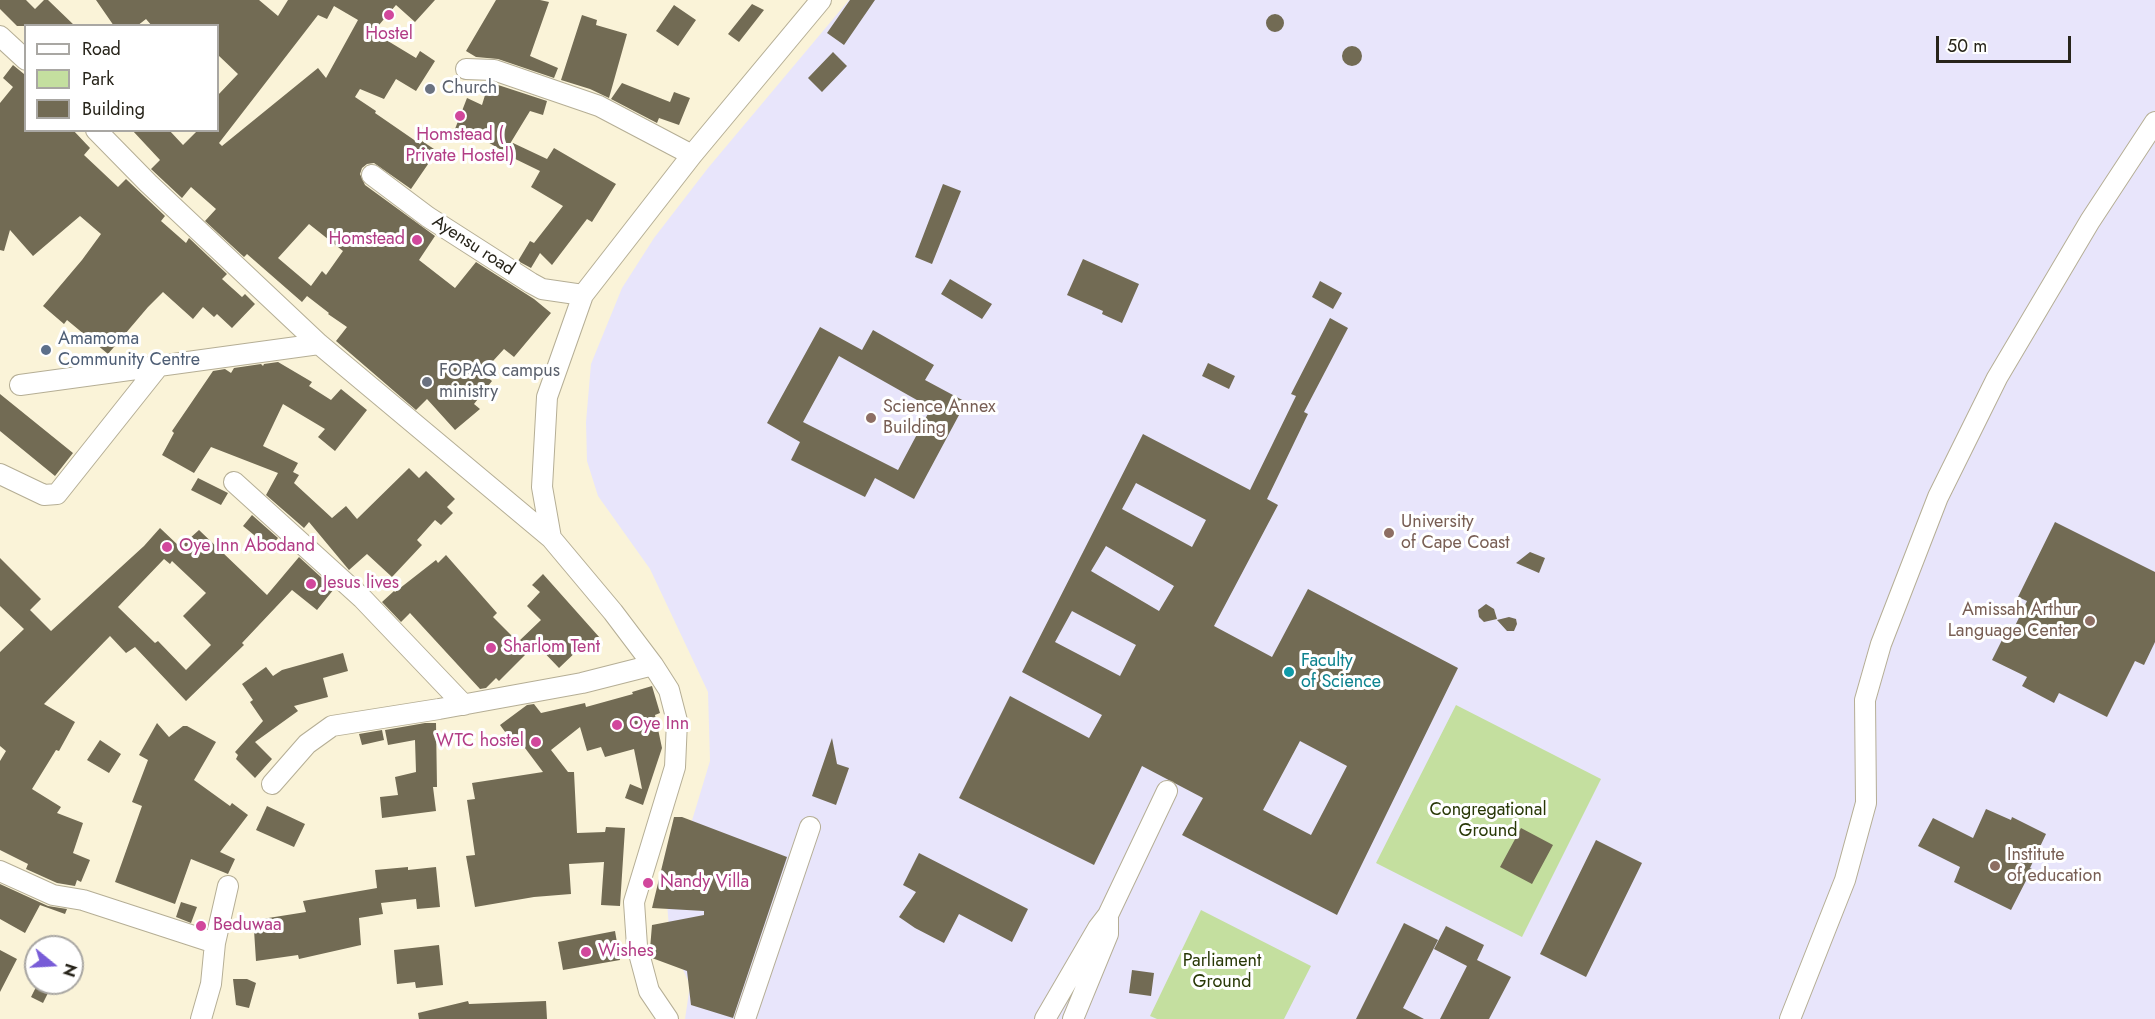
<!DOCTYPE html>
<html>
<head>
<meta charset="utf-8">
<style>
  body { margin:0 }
  #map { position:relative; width:2155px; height:1019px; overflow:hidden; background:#faf3d8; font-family:Jost,sans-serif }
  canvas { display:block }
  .legend { position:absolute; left:24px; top:24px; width:195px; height:108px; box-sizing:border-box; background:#fff; border:2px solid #a9a7a3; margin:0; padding:8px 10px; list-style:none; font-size:18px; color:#27241a }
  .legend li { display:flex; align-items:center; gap:12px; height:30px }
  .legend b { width:30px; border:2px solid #a9a7a3 }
  .north { position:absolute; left:24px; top:935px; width:60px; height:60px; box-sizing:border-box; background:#fff; border:2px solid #a9a7a3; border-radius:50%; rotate:108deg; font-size:16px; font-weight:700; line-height:24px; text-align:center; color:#27241a }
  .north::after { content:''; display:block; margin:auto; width:21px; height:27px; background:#785cd7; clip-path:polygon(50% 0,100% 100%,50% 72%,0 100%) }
  .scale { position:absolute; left:1936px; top:36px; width:135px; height:27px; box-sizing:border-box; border:3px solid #27241a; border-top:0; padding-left:8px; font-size:18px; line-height:21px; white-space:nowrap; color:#27241a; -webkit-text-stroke:4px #fff; paint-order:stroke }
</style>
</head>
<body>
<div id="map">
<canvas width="2155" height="1019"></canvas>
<ul class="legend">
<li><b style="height:8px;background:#fff"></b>Road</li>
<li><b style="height:16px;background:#c4df9f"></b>Park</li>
<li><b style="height:16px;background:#726b54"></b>Building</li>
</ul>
<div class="north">N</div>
<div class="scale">50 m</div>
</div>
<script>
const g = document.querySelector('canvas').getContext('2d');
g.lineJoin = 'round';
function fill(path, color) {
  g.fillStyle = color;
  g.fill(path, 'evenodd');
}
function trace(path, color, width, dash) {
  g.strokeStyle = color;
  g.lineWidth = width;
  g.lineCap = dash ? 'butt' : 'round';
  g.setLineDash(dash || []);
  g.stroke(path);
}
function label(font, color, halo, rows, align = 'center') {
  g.font = font + ' Jost,sans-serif';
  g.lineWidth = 6;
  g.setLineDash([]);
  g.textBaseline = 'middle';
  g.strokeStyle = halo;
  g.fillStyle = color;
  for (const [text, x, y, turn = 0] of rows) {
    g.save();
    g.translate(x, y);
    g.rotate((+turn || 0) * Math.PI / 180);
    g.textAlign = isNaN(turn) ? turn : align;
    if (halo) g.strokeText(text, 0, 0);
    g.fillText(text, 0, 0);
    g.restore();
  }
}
const education = new Path2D(`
  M849,0H2155V1019H685L690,985L670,941L667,903L710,761L708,692L650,569L598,496L587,461L586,422L591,364L622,288L654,238L708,168Z`);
const green = new Path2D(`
  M1456,705L1601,779L1522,937L1376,863Z
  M1201,910L1311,966L1284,1019H1157L1150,1016Z`);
const building = new Path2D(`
  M0,0H26L35,9L44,0H48L75,26H17L0,9Z
  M96,0H259L278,16L288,0H435L415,22L396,5L373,32L416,58L420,51L435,61L416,91L396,79L384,99L360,89L355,97L376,111L375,113L420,144L422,141L437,151L411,189L374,163L367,164L362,168L360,174L365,185L435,236L419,260L455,288L476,262L534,299L551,313L514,357L504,349L482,373L492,381L474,404L480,409L455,430L427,399L416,410L336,341L347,327L328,314L329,313L307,296L302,302L247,254L244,257L205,221L216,209L191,187L182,198L151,169L160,160L132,130H169L183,145L198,130H218V95L238,74L218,55V26H152L146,19L137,26H114ZM334,6L358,20L326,78L318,68L222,146L219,143L318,15L327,19ZM309,224L343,251L326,275L322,271L311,286L278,258Z
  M496,0H540L549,2L530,56L558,68L554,78L498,59L476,57L466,51Z
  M850,0H875L844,45L827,33Z
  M752,4L764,10L739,42L728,34Z
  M674,5L696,20L678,46L656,31Z
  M1266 23a9 9 0 1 1 18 0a9 9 0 1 1-18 0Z
  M582,15L597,20L596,25L627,34L609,98L590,89L561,80Z
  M1342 56a10 10 0 1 1 20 0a10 10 0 1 1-20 0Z
  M833,52L847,66L822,92L808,78Z
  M13,65L24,74L26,72V130H73L90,148L84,155L118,187L126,179L165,216L161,221L186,243L189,238L227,274L222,279L242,297L245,294L255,304L232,328L217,314L214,317L203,307L193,319L163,292L148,307L108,354L67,320L64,324L43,306L82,260L101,234L80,216L33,256L10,230L4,251L0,250V103L13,87L3,78Z
  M489,82L547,101L543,115L530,111L505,152L472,133L471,136L455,129L467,98L482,105Z
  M622,83L670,102L674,92L690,98L679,125L659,118L657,123L611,99Z
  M513,143L547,159L554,148L616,184L592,222L587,219L552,265L540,253L531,268L518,261L530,241L534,243L563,206L531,187L540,171L507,155Z
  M943,184L961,191L932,264L915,257Z
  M1083,259L1139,284L1122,323L1102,314L1103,311L1067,295Z
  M950,279L992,304L982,319L941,294Z
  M1320,281L1342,293L1333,309L1312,297Z
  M1330,318L1348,328L1304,412L1308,414L1267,499L1278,505L1214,626L1272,657L1308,589L1458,668L1337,915L1182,835L1203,798L1142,766L1094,865L959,798L1010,696L1089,738L1102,715L1022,672L1143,434L1250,490L1296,396L1291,394ZM1136,483L1206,520L1192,547L1122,509ZM1106,546L1174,586L1159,611L1091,571ZM1072,611L1136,645L1120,676L1055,642ZM1300,741L1347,766L1311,835L1263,810Z
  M820,327L862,350L873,330L934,365L925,380L966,402L914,499L875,478L865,497L791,460L800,442L767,423ZM839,356L931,408L898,470L803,422Z
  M278,362L312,382L309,386L331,400L341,389L367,410L335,451L318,437L325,429L283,404L263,446L298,463L293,472L299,475L294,483L332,518L346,506L357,519L409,468L419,478L426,471L455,499L447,507L453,513L441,525L435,520L417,540L422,545L392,577L367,554L349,570L309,522L304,528L266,495L278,473L211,447L194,473L162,455L174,433L172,431L213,371L225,369L231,373L234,368L261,364L263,366L264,364Z
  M1208,363L1235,376L1229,389L1202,376Z
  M0,394L73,453L55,476L0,431Z
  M198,478L228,493L221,505L191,490Z
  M252,515L278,538L270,548L243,526Z
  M2055,522L2155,572V642L2144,665L2135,661L2107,717L2059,693L2054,703L2022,686L2027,677L1992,660L2009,626L2014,628L2027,601L2018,597Z
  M160,528L180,547L199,530L267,595L299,557L334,589L317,610L292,590L242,643L244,645L186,701L135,647L126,653L110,636L44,704L75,722L59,751L56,750L32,789L61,807L57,813L83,823L73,853L90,860L81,882L77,880L75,886L57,883L26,869L28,864L0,850V761L6,751L0,746V652L24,629L0,606V558L41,599L30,610L51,631L144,546ZM164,559L170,564L172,561L206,593L183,616L211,645L186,670L158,641L155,643L118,607Z
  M1530,552L1545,558L1539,573L1516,563Z
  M446,555L497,613L493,617L518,642L541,620L527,606L540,592L532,585L543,574L600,638L585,652L581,647L559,668L536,644L499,681L496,678L486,688L480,689L410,613L401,622L382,602L394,591L395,592L436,560L438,563Z
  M1486,604L1494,609L1497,619L1484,622L1479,617L1478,610Z
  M1509,617L1516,619L1517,624L1514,631H1507L1497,620Z
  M343,653L348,671L323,678L328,697L294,706L298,711L255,742L272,759L255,778L236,759L238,755L235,752L263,721L250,702L253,700L242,684L266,667L273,676L282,670Z
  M652,686L660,713L655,715L662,748L643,805L625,798L630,784L642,789L634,749L605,757L601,747L587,751L580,727L551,750L568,772H574L577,833L605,832L606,827L625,828L620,906L601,905L604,862L569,864L571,894L534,897L475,907L466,856L475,855L467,800L475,799L472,783L543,772L516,736L511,740L500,725L527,705L534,704L541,713L585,703L586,707L633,694L632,692Z
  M157,723L169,737L183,726H187L216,742L194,780L230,806L232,803L248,815L220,852L235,859L228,874L191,859L175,904L115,882L142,806L132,802L148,760L139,755Z
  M425,723H436L437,787H433L436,811L382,818L380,797L398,795L395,777L416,772L415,740L388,745L385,730Z
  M382,730L384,740L362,745L359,734Z
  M832,738L837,764L849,768L836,805L812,796Z
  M100,740L121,754L109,773L87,760Z
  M267,806L305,824L294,847L256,830Z
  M1986,809L2011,820L2012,817L2046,834L2030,868L2032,869L2011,910L1954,882L1960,867L1918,846L1933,818L1973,838Z
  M674,817H682L787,857L733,1018L691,1005L687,971L652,958L650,949L652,925L704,915V911L652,908Z
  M1521,828L1553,845L1532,884L1500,867Z
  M1596,840L1642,863L1586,977L1540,954Z
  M919,853L1028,909L1012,942L959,914L944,943L915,928L899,917L916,892L903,885Z
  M408,867V870L436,867L440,907L417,909L416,899L381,903L383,914L359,918L361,945L299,959L298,955L256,961L254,930L263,929L262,919L306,912L303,901L377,888L375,870Z
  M0,884L48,906L67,909L65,914L40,905L25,933L0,919Z
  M181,902L197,907L191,923L176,917Z
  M1404,923L1438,940L1403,1008L1424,1019H1356Z
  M1446,926L1484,945L1477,960L1511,977L1489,1019H1440L1467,966L1434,949Z
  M615,931L620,960L563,970L558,942Z
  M439,945L443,985L416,988L415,982L397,984L394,950Z
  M0,950L17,959L0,992Z
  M1132,970L1154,973L1151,996L1129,993Z
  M233,979H247L256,983L249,1008L236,1005Z
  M38,983H53L43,1003L31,997Z
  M468,1001L469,1004L546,1001L547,1019H419L418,1013Z`);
const street = new Path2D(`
  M0,36L26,60
  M466,69L494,70L599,106L692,155
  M96,130L148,183L319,344L551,538
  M372,175L428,217L531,283L542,289L583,295
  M20,385L319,344
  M0,474L44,495L57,494L158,367
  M234,482L362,598L464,705
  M272,784L307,744L332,726L439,709L582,683L653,665
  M0,871L53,895L83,900L215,943
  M201,1019L211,984L215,943L228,886
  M668,1019L649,991L637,946L634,902L675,767L677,721L669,690L653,665L613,612L551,538L542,487L547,397L583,295L692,155L821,0
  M745,1019L810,827
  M1045,1019L1098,928L1108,915L1167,791
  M1073,1019L1108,934V918
  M1790,1019L1845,880L1866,803L1865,700L1881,644L1938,497L1997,378L2090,221L2155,122`);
const markers = [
  [389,15,6,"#d1479c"],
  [430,89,6,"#6b7280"],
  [460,116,6,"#d1479c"],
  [417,240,6,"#d1479c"],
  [46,350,6,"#5c6f8a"],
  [427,382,6,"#6b7280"],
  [871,418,6,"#8d6e63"],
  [1389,533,6,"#8d6e63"],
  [167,547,6,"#d1479c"],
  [311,584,6,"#d1479c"],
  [2090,621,6,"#8d6e63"],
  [491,648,6,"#d1479c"],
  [1289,672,6,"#0f9aa8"],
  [617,725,6,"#d1479c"],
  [536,742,6,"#d1479c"],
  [1995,866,6,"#8d6e63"],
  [648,883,6,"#d1479c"],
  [201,926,6,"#d1479c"],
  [586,952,6,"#d1479c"]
];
const hotelNames = [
  ["Hostel",389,35,"center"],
  ["Homstead (",460,136,"center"],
  ["Private Hostel)",460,157,"center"],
  ["Homstead",405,240,"right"],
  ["Oye Inn Abodand",179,547],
  ["Jesus lives",323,584],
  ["Sharlom Tent",503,648],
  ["Oye Inn",629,725],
  ["WTC hostel",524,742,"right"],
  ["Nandy Villa",660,883],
  ["Beduwaa",213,926],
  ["Wishes",598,952]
];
const worshipNames = [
  ["Church",442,89],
  ["FOPAQ campus",439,372],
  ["ministry",439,393]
];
const streetNames = [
  ["Ayensu road",473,246,33]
];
const serviceNames = [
  ["Amamoma",58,340],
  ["Community Centre",58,361]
];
const educationNames = [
  ["Science Annex",883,408],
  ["Building",883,429],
  ["University",1401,523],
  ["of Cape Coast",1401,544],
  ["Amissah Arthur",2078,611,"right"],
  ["Language Center",2078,632,"right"],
  ["Institute",2007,856],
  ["of education",2007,877]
];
const cultureNames = [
  ["Faculty",1301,662],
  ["of Science",1301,683]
];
const parkNames = [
  ["Congregational",1488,811],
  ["Ground",1488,832],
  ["Parliament",1222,962],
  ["Ground",1222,983]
];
fill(education, '#e8e5fb');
fill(green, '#c4df9f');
fill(building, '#726b54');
trace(street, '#b5ae95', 22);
trace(street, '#fff', 20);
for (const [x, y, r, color] of markers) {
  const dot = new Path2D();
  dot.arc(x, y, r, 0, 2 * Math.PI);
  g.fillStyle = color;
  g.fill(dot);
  trace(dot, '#fff', 2);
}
label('18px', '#b23c85', '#fff', hotelNames, 'left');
label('18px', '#5b616d', '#fff', worshipNames, 'left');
label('18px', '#27241a', '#fff', streetNames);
label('18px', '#4e5e75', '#fff', serviceNames, 'left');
label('18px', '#785e54', '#fff', educationNames, 'left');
label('18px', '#0d838f', '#fff', cultureNames, 'left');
label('18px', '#283806', '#fff', parkNames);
</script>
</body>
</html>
